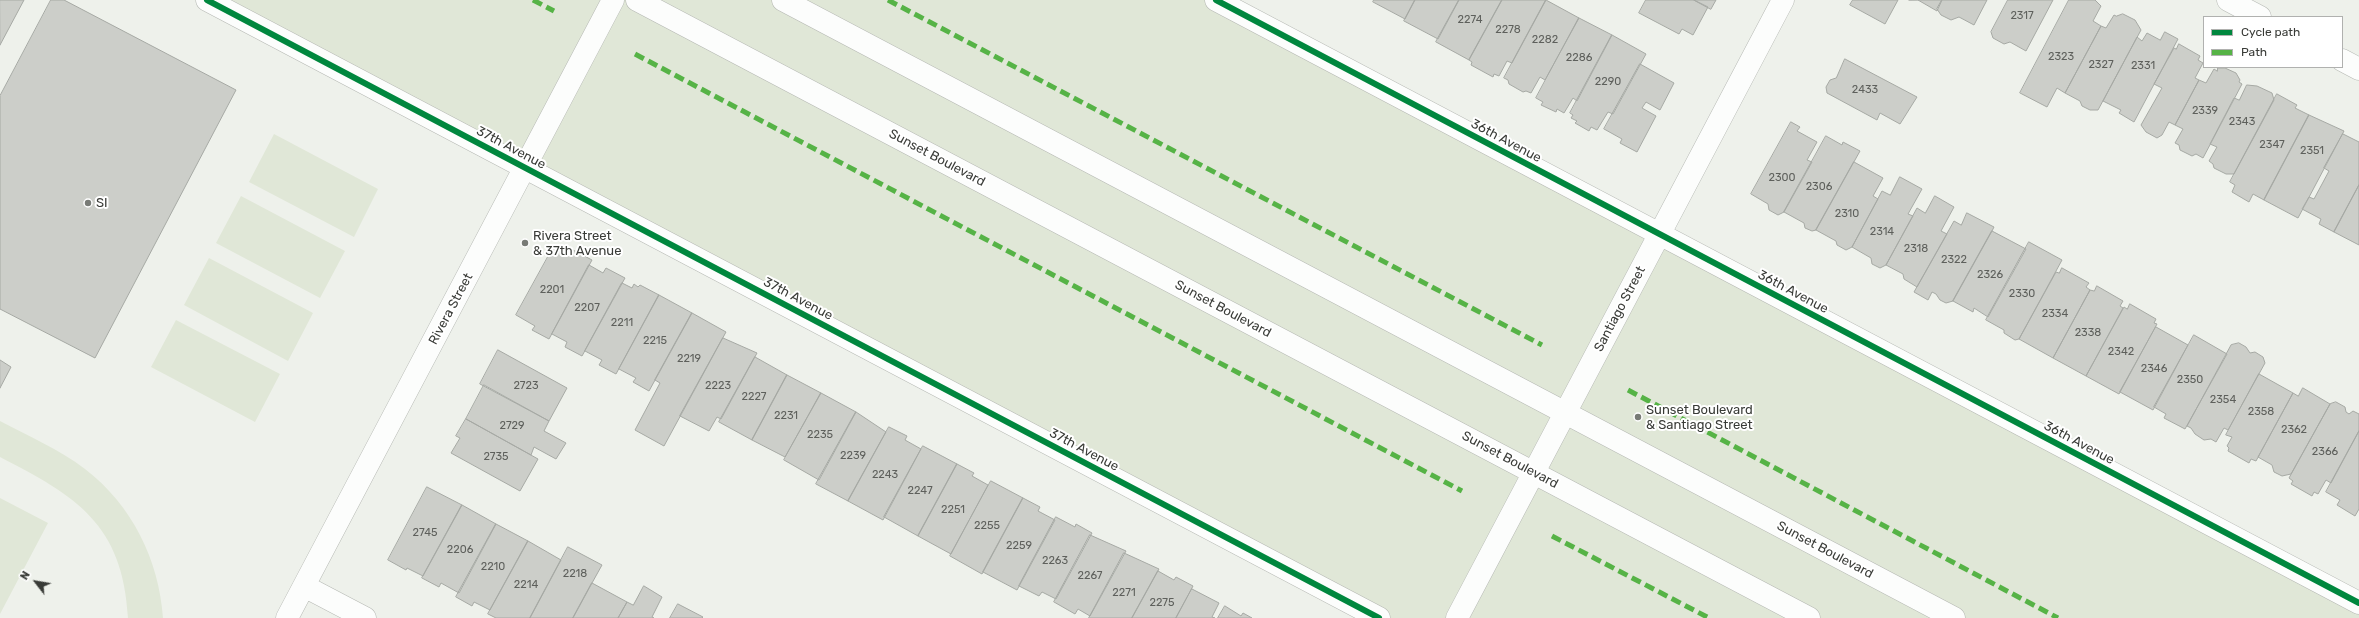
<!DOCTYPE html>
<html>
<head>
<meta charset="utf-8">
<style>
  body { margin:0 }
  #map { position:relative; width:2359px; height:618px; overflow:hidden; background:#eef1eb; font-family:Rubik,sans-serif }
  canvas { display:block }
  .legend { position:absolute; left:2203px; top:16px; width:140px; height:52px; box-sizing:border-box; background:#fff; border:1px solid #b0b1af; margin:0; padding:5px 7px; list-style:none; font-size:12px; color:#393b37 }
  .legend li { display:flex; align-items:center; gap:8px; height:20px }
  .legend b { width:20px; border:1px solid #b0b1af }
  .north { position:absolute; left:16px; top:562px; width:40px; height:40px; -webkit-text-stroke:3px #fff; paint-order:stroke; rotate:301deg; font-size:11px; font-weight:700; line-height:16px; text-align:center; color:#393b37 }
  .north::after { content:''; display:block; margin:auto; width:14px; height:18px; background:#393b37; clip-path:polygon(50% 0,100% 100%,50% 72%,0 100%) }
</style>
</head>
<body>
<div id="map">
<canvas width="2359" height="618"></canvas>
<ul class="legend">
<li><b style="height:5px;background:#00873e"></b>Cycle path</li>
<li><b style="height:5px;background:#56b346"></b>Path</li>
</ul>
<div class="north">N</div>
</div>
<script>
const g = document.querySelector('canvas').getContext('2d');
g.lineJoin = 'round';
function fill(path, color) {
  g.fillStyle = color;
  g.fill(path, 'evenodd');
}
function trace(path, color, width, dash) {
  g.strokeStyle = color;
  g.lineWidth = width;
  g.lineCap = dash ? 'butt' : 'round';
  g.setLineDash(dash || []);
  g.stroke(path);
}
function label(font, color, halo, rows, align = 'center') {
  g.font = font + ' Rubik,sans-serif';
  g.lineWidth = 4;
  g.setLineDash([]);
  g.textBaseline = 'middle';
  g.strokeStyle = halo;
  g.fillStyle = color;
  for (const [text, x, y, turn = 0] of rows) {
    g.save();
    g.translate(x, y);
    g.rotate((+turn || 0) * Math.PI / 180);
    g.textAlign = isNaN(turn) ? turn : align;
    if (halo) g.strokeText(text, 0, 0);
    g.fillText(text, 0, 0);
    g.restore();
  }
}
const green = new Path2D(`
  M206,0H1216L2359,603V618H1378Z
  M274,134L378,189L354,237L249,182Z
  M241,196L345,251L320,298L216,243Z
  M209,258L313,313L288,361L184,305Z
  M176,320L280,374L255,422L151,367Z
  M0,421C28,436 59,449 85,469C132,505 159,560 163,618H128C123,524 76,496 0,457Z
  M0,498L48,523L0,614Z`);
const building = new Path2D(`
  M0,0H24L0,45Z
  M51,0H64L236,90L95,358L0,309V96Z
  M1374,0H1415L1405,19L1373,2Z
  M1415,0H1459L1438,39L1404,21Z
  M1459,0H1502L1469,60L1436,42Z
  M1502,0H1546L1512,63L1507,61L1499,76L1494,74L1493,77L1471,65L1472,62L1469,60Z
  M1546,0L1579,18L1545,80L1540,77L1531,93L1526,91L1523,92L1509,84L1508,80L1504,78Z
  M1646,0H1694L1708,7L1693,35L1682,29L1679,34L1639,13Z
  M1694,0H1716L1711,9Z
  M1853,0H1898L1885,24L1850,5Z
  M1909,0H1942L1937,11L1918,0Z
  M1942,0H1987L1974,25L1959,17L1951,20L1941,15L1937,9Z
  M2008,0H2053L2026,51L2010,42L2004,44L1993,38L1991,32Z
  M2069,0H2095L2101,6L2093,21L2101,26L2065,93L2057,88L2047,107L2020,93Z
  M2123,14L2135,20L2141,30L2098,110H2090L2082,106L2080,101L2065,93L2101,26L2106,28L2114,15L2116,16Z
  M1579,18L1612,35L1577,101L1573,98L1564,113L1557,109L1556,112L1541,105L1543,102L1536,98Z
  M2165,32L2178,39L2134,122L2119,113L2121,110L2103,101L2137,37L2142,41L2147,33L2160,40Z
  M1612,35L1646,54L1613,114L1608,112L1597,130L1591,127L1589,131L1575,123L1577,121L1571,118L1573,115L1570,113Z
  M2179,44L2200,56L2198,60L2203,63L2195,78L2199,80L2175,125L2169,122L2162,135L2157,138L2146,132L2141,125L2162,88L2154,84L2174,48L2176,49Z
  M1845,59L1917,97L1900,124L1880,113L1877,120L1827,93L1826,87L1830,80L1836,78Z
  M1640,64L1674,83L1660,110L1646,102L1642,108L1656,116L1637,152L1620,143L1622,139L1604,129Z
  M2218,68H2225L2236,73L2240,80L2239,82L2242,84L2203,158L2196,154L2192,156L2180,150L2179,145L2175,143L2183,129L2175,125L2199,80L2206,83L2214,69L2217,71Z
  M2247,85L2257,86L2272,93L2274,100L2234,174H2226L2214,168L2213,164L2209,161L2217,147L2210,144L2234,98L2239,100Z
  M2277,94L2297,105L2295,108L2309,115L2264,200L2253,194L2249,202L2232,192L2235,185L2230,182Z
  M2309,115L2344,131L2298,218L2264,200Z
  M1791,122L1800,127L1797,131L1817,142L1807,160L1812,162L1784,212L1778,215L1769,210L1768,204L1751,194Z
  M2343,134L2359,142V185L2334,232L2319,224L2321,219L2302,209L2309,197L2314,199L2329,171L2324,168Z
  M1826,136L1842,145L1843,142L1860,151L1816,230L1812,231L1805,228L1804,223L1784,212Z
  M1854,162L1883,178L1873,196L1878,199L1852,247L1846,250L1837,245L1836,241L1816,230Z
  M1900,177L1922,189L1908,214L1913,216L1886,265L1880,268L1872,264L1871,258L1852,247L1882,191L1890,195Z
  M2359,185V245L2334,232Z
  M1935,196L1954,207L1941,231L1947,234L1917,287L1904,279L1903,274L1886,265L1917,208L1925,213Z
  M1967,213L1994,227L1992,231L1953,301L1946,303L1940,300L1936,294L1932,292L1928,300L1914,292L1954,221L1961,225Z
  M1992,231L2026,249L1988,317L1974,308L1973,312L1953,301Z
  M2029,242L2062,260L2019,339L2015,340L2004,333V330L1986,320Z
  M554,246L565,251L567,248L572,251L573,250L592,260L549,339L532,330L535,326L516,315Z
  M589,265L603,273L606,268L625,278L582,356L565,347L567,342L552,334Z
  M2062,268L2089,283L2086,287L2090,290L2053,358L2019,339L2056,272L2059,273Z
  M622,283L632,288L634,284L638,287L640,285L659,295L616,374L599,365L602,360L585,351Z
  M2097,286L2123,301L2120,306L2123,308L2086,376L2053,358L2090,290L2094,291Z
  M659,295L692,313L649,391L633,382L636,378L619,369Z
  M2130,304L2156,319L2154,323L2157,324L2119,394L2086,376L2124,307L2127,309Z
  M692,313L726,332L664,446L635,430L660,383L655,380Z
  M2156,327L2188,345L2153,410L2120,392Z
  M2194,335L2227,354L2185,429L2164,418L2166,414L2154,407Z
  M723,338L757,353L721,419L717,417L709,431L680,416Z
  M2239,343L2246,347L2250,353L2255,352L2263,357L2265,363L2228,430L2224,428L2216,442L2211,439L2204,440L2195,434L2191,428L2187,426L2231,345Z
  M498,350L567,388L549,421L480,384Z
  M755,357L787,375L752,440L719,422Z
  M0,360L11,367L0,388Z
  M2259,374L2293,393L2256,461L2251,459L2249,463L2228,451L2229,448L2227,446L2232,437L2226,435Z
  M787,375L821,393L785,457L752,440Z
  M484,385L549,421L544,431L566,443L556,459L534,447L531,455L466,419Z
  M2303,388L2330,404L2291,474L2282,476L2274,472L2272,465L2258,457L2293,393L2298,396Z
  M821,393L856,412L819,480L784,460Z
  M2336,402L2345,407L2346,412L2349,414L2353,411L2359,414V431L2331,483L2326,480L2318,494L2314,492L2312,496L2291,484L2293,481L2289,478L2330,404Z
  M856,412L886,432L848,501L816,484Z
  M466,419L538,459L520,491L451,453L460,438L456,436Z
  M889,427L907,436L905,440L921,449L883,520L848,501Z
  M2359,431V509L2355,516L2337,505L2340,500L2326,492Z
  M923,446L957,464L918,536L884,517Z
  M957,464L974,473L972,476L988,485L951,554L918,536Z
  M991,481L1023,498L982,574L950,556Z
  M427,487L462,505L423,576L407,568L406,570L388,560Z
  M1023,498L1040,507L1038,511L1055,520L1017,590L983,572Z
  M462,505L496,524L459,593L441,583L439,587L422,578Z
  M1056,517L1075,527L1076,524L1092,533L1056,599L1042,592L1039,596L1019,586Z
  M496,524L528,541L490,610L474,602L472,606L456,597Z
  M1090,535L1126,551L1090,616L1078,609L1075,614L1054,602Z
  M528,541L561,560L530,618H496L488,614Z
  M568,547L602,565L592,583L573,618H530Z
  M1124,553L1159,569L1132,618H1089Z
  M1158,571L1174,580L1176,577L1193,586L1176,618H1132Z
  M592,583L627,602L618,618H573Z
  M644,586L662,597L652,617L654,618H618L627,602L633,605Z
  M1192,589L1219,603L1212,617L1215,618H1176Z
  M678,604L703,617L702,618H670Z
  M1225,606L1241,616L1243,613L1252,618H1218Z`);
const street = new Path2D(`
  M207,0L1379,618
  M1216,0L2359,603
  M2228,0L2260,17
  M2342,60L2359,69
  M304,586L365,618
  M287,618L613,0
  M1457,618L1783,0`);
const secondary = new Path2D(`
  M637,0L1809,618
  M783,0L1954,618`);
const quiet = new Path2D(`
  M533,0L554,11
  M888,0L1542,345
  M635,54L1462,491
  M1628,390L2058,618
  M1552,536L1709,618`);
const cycleway = new Path2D(`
  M207,0L1379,618
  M1216,0L2359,603`);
const markers = [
  [88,203,4,"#787b76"],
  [525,243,4,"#787b76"],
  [1638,417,4,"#787b76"]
];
const numberNames = [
  ["2317",2022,16],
  ["2274",1470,20],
  ["2278",1508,30],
  ["2282",1545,40],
  ["2323",2061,57],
  ["2286",1579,58],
  ["2327",2101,65],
  ["2331",2143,66],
  ["2290",1608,82],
  ["2433",1865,90],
  ["2339",2205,111],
  ["2343",2242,122],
  ["2347",2272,145],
  ["2351",2312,151],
  ["2300",1782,178],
  ["2306",1819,187],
  ["2310",1847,214],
  ["2314",1882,232],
  ["2318",1916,249],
  ["2322",1954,260],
  ["2326",1990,275],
  ["2201",552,290],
  ["2330",2022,294],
  ["2207",587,308],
  ["2334",2055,314],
  ["2211",622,323],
  ["2338",2088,333],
  ["2215",655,341],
  ["2342",2121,352],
  ["2219",689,359],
  ["2346",2154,369],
  ["2350",2190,380],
  ["2723",526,386],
  ["2223",718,386],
  ["2227",754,397],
  ["2354",2223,400],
  ["2358",2261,412],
  ["2231",786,416],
  ["2729",512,426],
  ["2362",2294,430],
  ["2235",820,435],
  ["2366",2325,452],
  ["2239",853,456],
  ["2735",496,457],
  ["2243",885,475],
  ["2247",920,491],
  ["2251",953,510],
  ["2255",987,526],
  ["2745",425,533],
  ["2259",1019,546],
  ["2206",460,550],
  ["2263",1055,561],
  ["2210",493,567],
  ["2218",575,574],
  ["2267",1090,576],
  ["2214",526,585],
  ["2271",1124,593],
  ["2275",1162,603]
];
const streetNames = [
  ["36th Avenue",1506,141,28],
  ["37th Avenue",511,148,28],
  ["Sunset Boulevard",937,158,28],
  ["36th Avenue",1793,292,28],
  ["37th Avenue",798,299,28],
  ["Rivera Street",451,309,-62],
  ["Sunset Boulevard",1223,309,28],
  ["Santiago Street",1620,309,-62],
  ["36th Avenue",2079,443,28],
  ["37th Avenue",1084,450,28],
  ["Sunset Boulevard",1510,460,28],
  ["Sunset Boulevard",1825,550,28]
];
const poiNames = [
  ["SI",96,203],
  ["Rivera Street",533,236],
  ["& 37th Avenue",533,251],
  ["Sunset Boulevard",1646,410],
  ["& Santiago Street",1646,425]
];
fill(green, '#e0e7d7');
fill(building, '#cccec9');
trace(building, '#a6a9a4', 1);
trace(street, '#b5b8b3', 23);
trace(secondary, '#b5b8b3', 23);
trace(street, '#fcfdfc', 22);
trace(secondary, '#fcfdfc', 22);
trace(quiet, '#56b346', 5, [10, 5]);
trace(cycleway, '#00873e', 6);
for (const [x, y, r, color] of markers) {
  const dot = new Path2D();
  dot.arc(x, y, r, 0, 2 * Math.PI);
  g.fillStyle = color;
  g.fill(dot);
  trace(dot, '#fff', 1.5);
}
label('11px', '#5e605c', null, numberNames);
label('13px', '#393b37', '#fff', streetNames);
label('13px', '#393b37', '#fff', poiNames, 'left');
</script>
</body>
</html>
